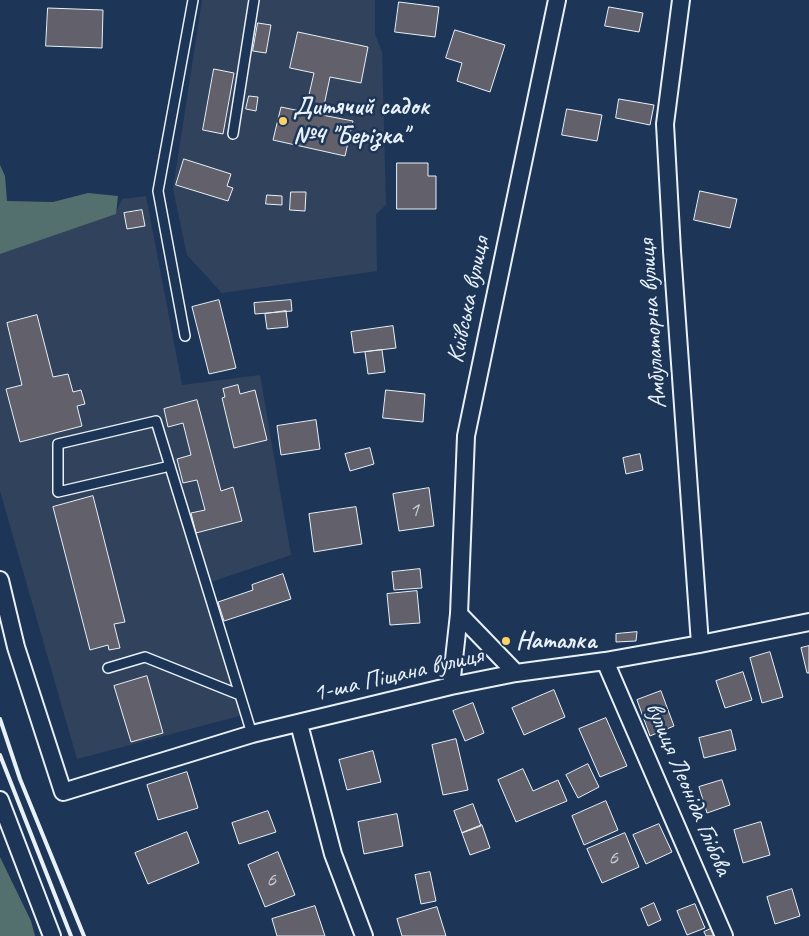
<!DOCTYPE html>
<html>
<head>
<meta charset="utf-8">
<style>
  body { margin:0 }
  canvas { display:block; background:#1d3557 }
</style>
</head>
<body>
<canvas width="809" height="936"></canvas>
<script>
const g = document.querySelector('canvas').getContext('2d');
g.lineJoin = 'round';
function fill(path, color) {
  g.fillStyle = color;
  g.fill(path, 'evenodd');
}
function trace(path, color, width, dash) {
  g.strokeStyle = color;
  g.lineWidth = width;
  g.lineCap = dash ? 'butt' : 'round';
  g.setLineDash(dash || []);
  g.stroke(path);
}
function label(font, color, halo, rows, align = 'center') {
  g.font = font + ' Caveat,sans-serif';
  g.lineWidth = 5;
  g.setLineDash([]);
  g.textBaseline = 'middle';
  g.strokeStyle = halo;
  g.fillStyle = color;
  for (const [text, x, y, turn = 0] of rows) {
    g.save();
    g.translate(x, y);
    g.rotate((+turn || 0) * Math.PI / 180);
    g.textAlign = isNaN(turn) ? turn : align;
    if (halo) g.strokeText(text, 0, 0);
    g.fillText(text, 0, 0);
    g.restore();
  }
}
const built = new Path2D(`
  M202,0H375V34L382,52L386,205L376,214L377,271L222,293L187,255L173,189Z
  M146,196L182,385L260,375L291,555L202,585L243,715L77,759L0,491V254L115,214L122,199Z`);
const green = new Path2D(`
  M0,165L5,176L7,201L53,202L88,193L118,196L116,214L0,254Z
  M0,857L31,921L35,936H0Z`);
const building = new Path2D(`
  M399,2L439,7L435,37L395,32Z
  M609,7L643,13L639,32L605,26Z
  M48,8L103,10L102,48L46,46Z
  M258,23L271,25L266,53L253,51Z
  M455,30L505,45L490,92L457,81L462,63L446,58Z
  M298,32L368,47L361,83L330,77L322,115L353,121L345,156L273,140L281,107L305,112L314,73L290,68Z
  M214,69L234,73L223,134L203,130Z
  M249,96L258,97L256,111L246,109Z
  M619,99L654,105L650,125L616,118Z
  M567,109L602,115L597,141L562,135Z
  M184,159L231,174L227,186L233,188L228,201L176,185Z
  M397,163H428V176H436V209H397Z
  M700,191L737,199L730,228L694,220Z
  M291,192H306L305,211L290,210Z
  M267,195L282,196V205L266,204Z
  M142,210L145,226L127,229L124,213Z
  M219,300L236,368L209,374L192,307Z
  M291,300L292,311L255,314L254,303Z
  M286,311L288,327L267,329L265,314Z
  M37,315L53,377L68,374L73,392L81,390L85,404L77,406L82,426L20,442L6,389L22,385L7,323Z
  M393,326L396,348L354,353L351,332Z
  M382,350L385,372L368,374L365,352Z
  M238,385L240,394L255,390L267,440L234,448L222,398L225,397L223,389Z
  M386,390L425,394L423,422L383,418Z
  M197,400L221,491L233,487L242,521L196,533L191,513L205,510L197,480L183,483L177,459L191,455L183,423L168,427L164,409Z
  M316,420L320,449L281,455L277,426Z
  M370,448L374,464L350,471L345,454Z
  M640,454L643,470L626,474L623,458Z
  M429,488L434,526L399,531L393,494Z
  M93,496L125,622L114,624L120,648L109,650L108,645L90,650L53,507Z
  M356,507L362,544L314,552L309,514Z
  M420,569L422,588L394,590L392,572Z
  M283,574L291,599L224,621L218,602L253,590L252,585Z
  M417,591L420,623L390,625L387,594Z
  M637,632L636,641L616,642V634Z
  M809,646V673H807L801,648Z
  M770,652L783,697L762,703L750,658Z
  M743,672L752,700L725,708L716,681Z
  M147,676L163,733L131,742L114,686Z
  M554,690L565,717L524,735L512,708Z
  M661,691L674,726L650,736L637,700Z
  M473,703L484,733L465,741L453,711Z
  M606,718L627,766L600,777L579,729Z
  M731,730L736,750L704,758L699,738Z
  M456,739L468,790L443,795L432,745Z
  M373,751L381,782L347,790L339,760Z
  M588,764L599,787L578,798L566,775Z
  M523,769L533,791L558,780L567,801L516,822L498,780Z
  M187,772L198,808L158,820L147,785Z
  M722,780L730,805L707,813L699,787Z
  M606,801L618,830L584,845L572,816Z
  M473,804L481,826L462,833L454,811Z
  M268,811L276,832L239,844L232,823Z
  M397,814L403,846L364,854L358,822Z
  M761,822L770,855L743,863L734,830Z
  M659,824L672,852L646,864L633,835Z
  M482,825L490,848L470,855L462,833Z
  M187,832L199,863L148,884L135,853Z
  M625,833L639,867L602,883L587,849Z
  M278,852L295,895L265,907L248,865Z
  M430,872L436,901L421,904L415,875Z
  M792,889L800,916L775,924L767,897Z
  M654,903L661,920L648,926L641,909Z
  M695,904L705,928L687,935L677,911Z
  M315,906L325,936H277L272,919Z
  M437,907L446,936H402L397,919Z
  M717,926L721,936H706L704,932Z`);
const lane = new Path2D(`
  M233,134L254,0
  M185,336L158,191L193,0
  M170,466L58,492V444L156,421C188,525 220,630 252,734
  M108,668L145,657L240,695`);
const street = new Path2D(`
  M681,0L665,124L672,251L700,644
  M0,580L16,647L63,792L252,734L451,686L516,673L605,661L700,644L809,622
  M459,614L466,436L557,0
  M605,661L724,936
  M451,686L459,614L516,673
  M299,724L333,854L364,936
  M0,800L52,936`);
const rail = new Path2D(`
  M0,719L20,779L84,936
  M0,755L71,936`);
const markers = [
  [283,121,5,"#ffd166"],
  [506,641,5,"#ffd166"]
];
const numberNames = [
  ["1",414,510],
  ["6",613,858],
  ["6",271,880]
];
const poiNames = [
  ["Дитячий садок",293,107],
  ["№4 \"Берізка\"",293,136],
  ["Наталка",516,641]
];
const streetNames = [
  ["Київська вулиця",469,300,-78],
  ["Амбулаторна вулиця",653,324,-94],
  ["1-ша Піщана вулиця",398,675,-13],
  ["вулиця Леоніда Глібова",688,789,67]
];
fill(built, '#31425d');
fill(green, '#54706e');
fill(building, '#61606b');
trace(building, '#e8f1f8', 1);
trace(lane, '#e8f1f8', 12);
trace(street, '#e8f1f8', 20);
trace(lane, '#1d3557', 9);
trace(street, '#1d3557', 16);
trace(rail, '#e8f1f8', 4);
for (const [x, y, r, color] of markers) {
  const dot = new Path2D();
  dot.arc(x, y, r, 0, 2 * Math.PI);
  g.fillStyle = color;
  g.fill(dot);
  trace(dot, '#1d3557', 2);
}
label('22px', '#c6cdd5', null, numberNames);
label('bold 25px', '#e8f1f8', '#1d3557', poiNames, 'left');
label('25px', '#e8f1f8', '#1d3557', streetNames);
</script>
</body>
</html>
